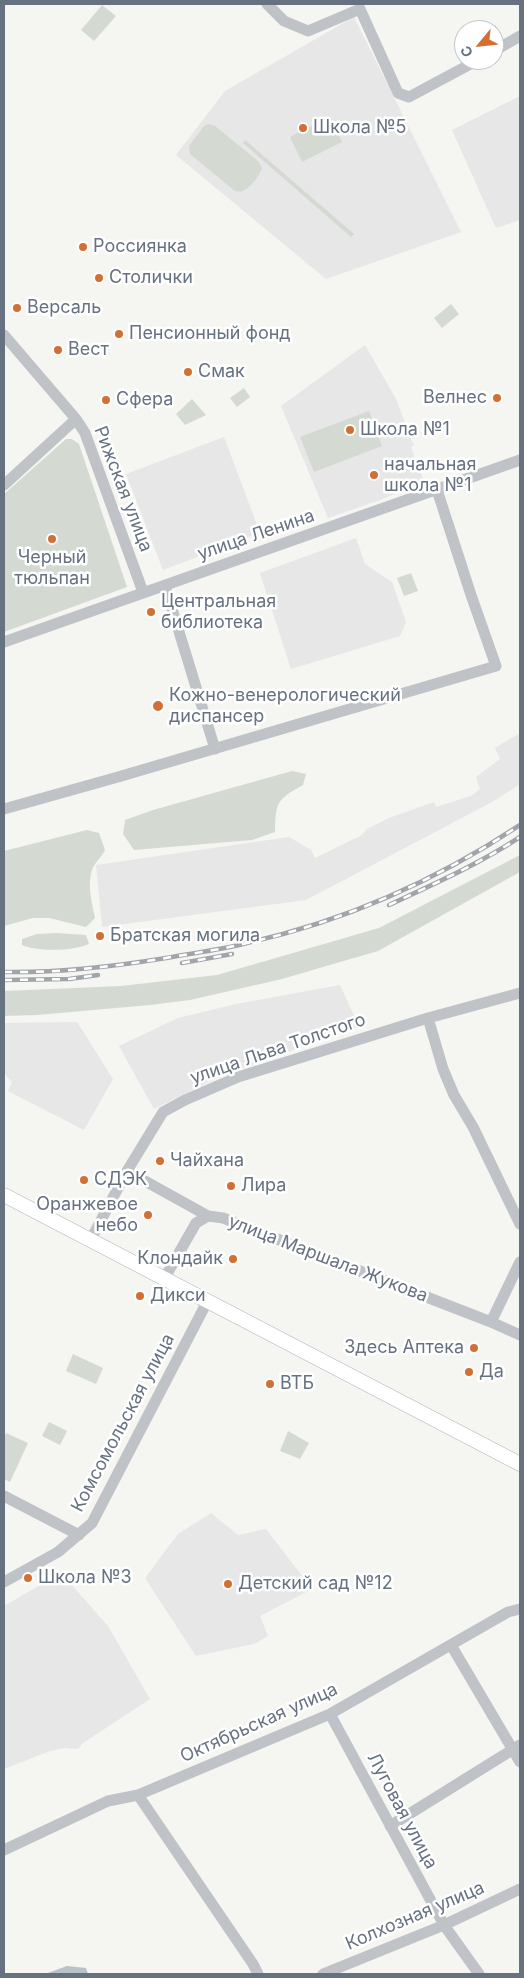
<!DOCTYPE html>
<html>
<head>
<meta charset="utf-8">
<style>
  body { margin:0 }
  #map { position:relative; width:524px; height:1978px; overflow:hidden; background:#f5f5f2; font-family:Inter,sans-serif }
  canvas { display:block }
  .frame { position:absolute; inset:0; border:5px solid #677281; pointer-events:none }
  .north { position:absolute; left:454px; top:20px; width:50px; height:50px; box-sizing:border-box; background:#fff; border:1px solid #c2c7cd; border-radius:50%; rotate:242deg; font-size:14px; font-weight:700; line-height:20px; text-align:center; color:#677281 }
  .north::after { content:''; display:block; margin:auto; width:18px; height:22px; background:#d36f35; clip-path:polygon(50% 0,100% 100%,50% 72%,0 100%) }
</style>
</head>
<body>
<div id="map">
<canvas width="524" height="1978"></canvas>
<div class="frame"></div>
<div class="north">С</div>
</div>
<script>
const g = document.querySelector('canvas').getContext('2d');
g.lineJoin = 'round';
function fill(path, color) {
  g.fillStyle = color;
  g.fill(path, 'evenodd');
}
function trace(path, color, width, dash) {
  g.strokeStyle = color;
  g.lineWidth = width;
  g.lineCap = dash ? 'butt' : 'round';
  g.setLineDash(dash || []);
  g.stroke(path);
}
function label(font, color, halo, rows, align = 'center') {
  g.font = font + ' Inter,sans-serif';
  g.lineWidth = 5;
  g.setLineDash([]);
  g.textBaseline = 'middle';
  g.strokeStyle = halo;
  g.fillStyle = color;
  for (const [text, x, y, turn = 0] of rows) {
    g.save();
    g.translate(x, y);
    g.rotate((+turn || 0) * Math.PI / 180);
    g.textAlign = isNaN(turn) ? turn : align;
    if (halo) g.strokeText(text, 0, 0);
    g.fillText(text, 0, 0);
    g.restore();
  }
}
const built = new Path2D(`
  M354,17L461,232L326,279L176,155L225,91Z
  M520,96V220L496,228L452,130Z
  M365,345L396,399L412,441L414,445L411,447L424,482L380,500L328,518L281,406Z
  M224,437L260,533L163,570L126,474Z
  M356,538L365,564L392,582L406,622L400,636L291,669L260,573Z
  M520,733V784L494,801L306,900L102,927L96,865L289,837L311,850L315,858L362,835L367,829L389,818L434,802L436,807L471,796L480,789L476,777L500,759L495,748Z
  M340,985L359,1027L223,1075L154,1109L119,1046L178,1018L236,1004Z
  M77,1022L113,1079L84,1130L8,1091L12,1082L4,1073V1023Z
  M211,1513L238,1535L266,1529L312,1589L260,1616L268,1636L254,1644L196,1656L145,1578L178,1534Z
  M61,1573L108,1626L150,1699L83,1743L78,1749L65,1748L50,1751L4,1769V1606Z`);
const green = new Path2D(`
  M102,5L116,16L94,41L81,30Z
  M330,116L342,142L302,162L290,137Z
  M209,124L215,126L259,162L262,169C258,178 246,195 235,191L190,154L189,146L204,126Z
  M245,140L354,234L351,237L243,143Z
  M451,304L459,314L442,328L434,318Z
  M244,388L250,397L237,407L230,398Z
  M192,399L206,415L185,425L176,414Z
  M369,411L382,446L314,472L300,437Z
  M66,439H72L79,444L127,587L4,632V494Z
  M411,573L418,591L404,596L397,578Z
  M292,771L306,774L303,785C276,800 276,802 275,832L252,840L134,850L123,834L125,820L153,810Z
  M87,830L99,833L105,850C102,857 94,863 92,870C87,886 92,903 95,918L86,927L49,918H33L4,926V851Z
  M520,855V872L378,951L282,979L190,1000L150,1005L37,1015L4,1016V991L121,986L217,975L379,928Z
  M57,933L86,935L89,944C74,951 37,952 22,945V939L37,934Z
  M73,1354L103,1368L96,1384L66,1371Z
  M49,1422L67,1431L60,1445L42,1436Z
  M288,1431L309,1443L300,1459L280,1451Z
  M6,1433L28,1443L10,1482L4,1479V1438Z`);
const water = new Path2D(`
  M67,1966L86,1968L88,1974H45Z`);
const minor = new Path2D(`
  M267,4L284,21L308,31L360,9L398,93L409,97L478,60
  M494,51L520,36
  M4,335L76,419L85,433L143,592
  M4,485L76,419
  M165,586L215,749
  M4,642L520,460
  M4,809L118,777L496,666L471,595L437,490
  M428,1018L443,1069L454,1095L473,1127L520,1224
  M127,1171L208,1216
  M90,1241L127,1171L163,1112L185,1100L238,1077L428,1018L520,993
  M164,1279L196,1223L208,1216L223,1218L491,1322L520,1335
  M491,1322L520,1262
  M4,1496L79,1535
  M4,1582L58,1552L92,1523L207,1302
  M451,1645L520,1762
  M330,1714L444,1925L479,1974
  M138,1795L253,1964L258,1974
  M390,1826L520,1745
  M4,1850L108,1801L138,1795L330,1714L508,1612L520,1609
  M323,1974L444,1925L520,1889`);
const major = new Path2D(`
  M4,1195L520,1464`);
const rail = new Path2D(`
  M389,905C434,884 479,864 520,837
  M182,963L232,954
  M4,972C59,973 111,967 166,958C193,953 220,950 247,943C345,921 437,880 520,825
  M4,980L69,979L98,975`);
const markers = [
  [303,128,5,"#d36f35"],
  [83,247,5,"#d36f35"],
  [99,278,5,"#d36f35"],
  [17,308,5,"#d36f35"],
  [119,334,5,"#d36f35"],
  [58,350,5,"#d36f35"],
  [188,372,5,"#d36f35"],
  [497,398,5,"#d36f35"],
  [106,400,5,"#d36f35"],
  [350,430,5,"#d36f35"],
  [374,475,5,"#d36f35"],
  [52,539,5,"#d36f35"],
  [151,612,5,"#d36f35"],
  [158,706,6,"#d36f35"],
  [100,936,5,"#d36f35"],
  [160,1161,5,"#d36f35"],
  [84,1180,5,"#d36f35"],
  [231,1186,5,"#d36f35"],
  [148,1215,5,"#d36f35"],
  [233,1259,5,"#d36f35"],
  [140,1296,5,"#d36f35"],
  [474,1348,5,"#d36f35"],
  [469,1372,5,"#d36f35"],
  [270,1384,5,"#d36f35"],
  [28,1578,5,"#d36f35"],
  [228,1584,5,"#d36f35"]
];
const poiNames = [
  ["Школа №5",313,128],
  ["Россиянка",93,247],
  ["Столички",109,278],
  ["Версаль",27,308],
  ["Пенсионный фонд",129,334],
  ["Вест",68,350],
  ["Смак",198,372],
  ["Велнес",487,398,"right"],
  ["Сфера",116,400],
  ["Школа №1",360,430],
  ["начальная",384,465],
  ["школа №1",384,486],
  ["Черный",52,558,"center"],
  ["тюльпан",52,579,"center"],
  ["Центральная",161,602],
  ["библиотека",161,623],
  ["Кожно-венерологический",169,696],
  ["диспансер",169,717],
  ["Братская могила",110,936],
  ["Чайхана",170,1161],
  ["СДЭК",94,1180],
  ["Лира",241,1186],
  ["Оранжевое",138,1205,"right"],
  ["небо",138,1226,"right"],
  ["Клондайк",223,1259,"right"],
  ["Дикси",150,1296],
  ["Здесь Аптека",464,1348,"right"],
  ["Да",479,1372],
  ["ВТБ",280,1384],
  ["Школа №3",38,1578],
  ["Детский сад №12",238,1584]
];
const streetNames = [
  ["Рижская улица",123,489,69],
  ["улица Ленина",256,535,-19],
  ["улица Льва Толстого",278,1049,-19],
  ["улица Маршала Жукова",328,1259,21],
  ["Комсомольская улица",123,1423,-62],
  ["Октябрьская улица",259,1723,-24],
  ["Луговая улица",402,1811,62],
  ["Колхозная улица",415,1916,-23]
];
fill(built, '#e6e7e6');
fill(green, '#d4dad2');
fill(water, '#b9c2c8');
trace(major, '#b3b6ba', 15);
trace(minor, '#bfc2c6', 11);
trace(major, '#fff', 14);
trace(rail, '#a1a5ab', 4.5);
trace(rail, '#fff', 2.5, [8]);
for (const [x, y, r, color] of markers) {
  const dot = new Path2D();
  dot.arc(x, y, r, 0, 2 * Math.PI);
  g.fillStyle = color;
  g.fill(dot);
  trace(dot, '#fff', 2);
}
label('18px', '#677281', '#fff', poiNames, 'left');
label('18px', '#677281', '#fff', streetNames);
</script>
</body>
</html>
